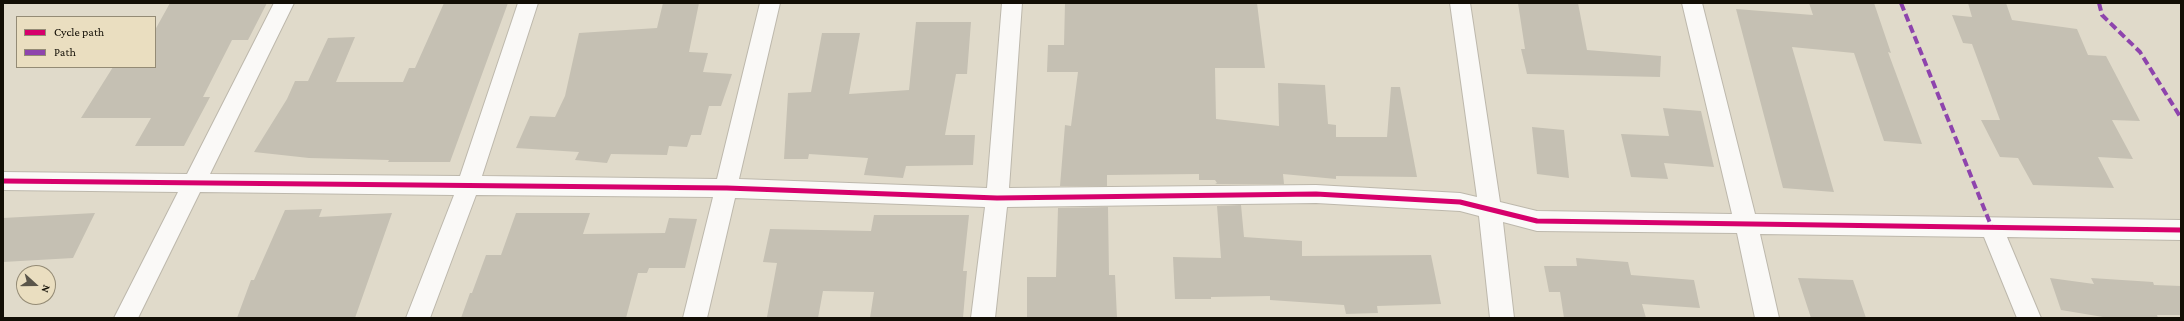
<!DOCTYPE html>
<html>
<head>
<meta charset="utf-8">
<style>
  body { margin:0 }
  #map { position:relative; width:2184px; height:321px; overflow:hidden; background:#e0daca; font-family:"Crimson Pro",serif }
  canvas { display:block }
  .frame { position:absolute; inset:0; border:4px solid #120e05; pointer-events:none }
  .legend { position:absolute; left:16px; top:16px; width:140px; height:52px; box-sizing:border-box; background:#eadec0; border:1px solid #948b75; margin:0; padding:5px 7px; list-style:none; font-size:12px; color:#120e05 }
  .legend li { display:flex; align-items:center; gap:8px; height:20px }
  .legend b { width:20px; border:1px solid #948b75 }
  .north { position:absolute; left:16px; top:265px; width:40px; height:40px; box-sizing:border-box; background:#eadec0; border:1px solid #948b75; border-radius:50%; rotate:111deg; font-size:11px; font-weight:700; line-height:16px; text-align:center; color:#120e05 }
  .north::after { content:''; display:block; margin:auto; width:14px; height:18px; background:#5a554a; clip-path:polygon(50% 0,100% 100%,50% 72%,0 100%) }
</style>
</head>
<body>
<div id="map">
<canvas width="2184" height="321"></canvas>
<div class="frame"></div>
<ul class="legend">
<li><b style="height:5px;background:#d6006c"></b>Cycle path</li>
<li><b style="height:5px;background:#8e44ad"></b>Path</li>
</ul>
<div class="north">N</div>
</div>
<script>
const g = document.querySelector('canvas').getContext('2d');
g.lineJoin = 'round';
function fill(path, color) {
  g.fillStyle = color;
  g.fill(path, 'evenodd');
}
function trace(path, color, width, dash) {
  g.strokeStyle = color;
  g.lineWidth = width;
  g.lineCap = dash ? 'butt' : 'round';
  g.setLineDash(dash || []);
  g.stroke(path);
}
const building = new Path2D(`
  M170,3H267L248,40H232L203,97H210L184,146H135L151,118H81L113,67H155V30Z
  M444,3H508L450,162H388L389,160L309,158L254,152L287,99L295,81H308L328,38L355,37L336,82H403L409,68H415Z
  M663,3H699L689,52L708,53L703,72L732,74L721,106H709L701,135H691L687,147L669,146L667,155L611,154L607,163L575,160L579,152L516,148L530,116L555,117L565,96L579,33L657,28Z
  M1065,3H1257L1265,68H1215L1216,119L1279,126L1278,83L1325,85L1328,124L1336,125V137H1387L1391,87H1400L1417,177L1336,176V179L1283,174L1284,184H1215L1217,183L1215,180H1199V174L1107,175V186H1060L1065,125L1071,126L1078,72H1047L1048,45H1064Z
  M1518,3H1578L1587,50L1661,56L1660,77L1527,74L1521,49H1525Z
  M1809,3H1874L1891,53L1888,52L1922,144L1884,141L1854,53L1792,47L1834,192L1783,188L1736,9L1813,15Z
  M1968,3H2006L2012,20L2077,29L2088,55L2106,56L2140,121L2112,120L2133,159L2098,157L2114,188L2033,185L2018,158L2000,157L1981,120H2000L1972,44L1963,43L1952,15L1972,17Z
  M916,22H971L967,74H956L945,135H975L973,165L906,166L903,178L864,175L868,158L809,154L808,159H784L788,93L811,92L822,33H860L849,94L909,90Z
  M1663,108L1701,111L1714,167L1664,163L1668,179L1631,177L1621,134L1669,136Z
  M1532,127L1564,130L1569,178L1537,174Z
  M1241,205L1244,237L1302,241V256L1431,255L1441,304L1377,306L1378,313L1346,314L1344,305L1270,300V296L1211,297V299H1175L1173,257L1221,258L1217,206Z
  M1108,207L1109,275H1115L1117,318H1027V277H1056L1058,208Z
  M322,209L319,217L392,213L355,318H237L251,280H254L285,210Z
  M95,213L73,258L3,262V218Z
  M516,213H590L583,234L665,233L669,218L697,219L685,268H649L647,273H638L626,318H461L470,293H472L486,255H501Z
  M874,215H969L963,271H967L963,318H870L874,292L823,291L818,318L767,317L777,263L763,262L770,229L871,231Z
  M1576,258L1628,262L1631,275L1694,280L1700,308L1642,304L1646,318H1564L1560,292H1549L1544,266H1577Z
  M1798,278L1853,280L1866,318H1811Z
  M2050,278L2094,284L2091,278L2153,282L2154,285L2181,286V315H2157L2158,318H2109L2061,310Z`);
const minor = new Path2D(`
  M274,3H294L210,174L460,176L518,3H538L482,176L717,179L760,3H780L739,179L987,188L1002,3H1022L1009,188L1316,185L1460,193L1477,197L1450,3H1470L1500,202L1537,211L1732,214L1682,3H1702L1755,214L2181,220V240L2007,237L2041,318H2017L1984,237L1760,234L1779,318H1755L1737,233L1537,231L1503,222L1514,318H1490L1479,216L1460,211L1316,203L1007,207L995,318H971L985,207L735,198L707,318H683L713,197L476,195L430,318H406L454,195L200,192L138,318H114L178,192L3,190V172L187,174Z`);
const quiet = new Path2D(`
  M1901,3L1992,228
  M2099,3L2102,15L2140,52L2181,118`);
const cycleway = new Path2D(`
  M3,181L727,188L997,198L1316,194L1460,202L1537,221L2181,230`);
fill(building, '#c5c0b3');
trace(minor, '#bdb8ac', 2);
fill(minor, '#faf9f7');
trace(quiet, '#8e44ad', 4, [8, 4]);
trace(cycleway, '#d6006c', 5);
</script>
</body>
</html>
